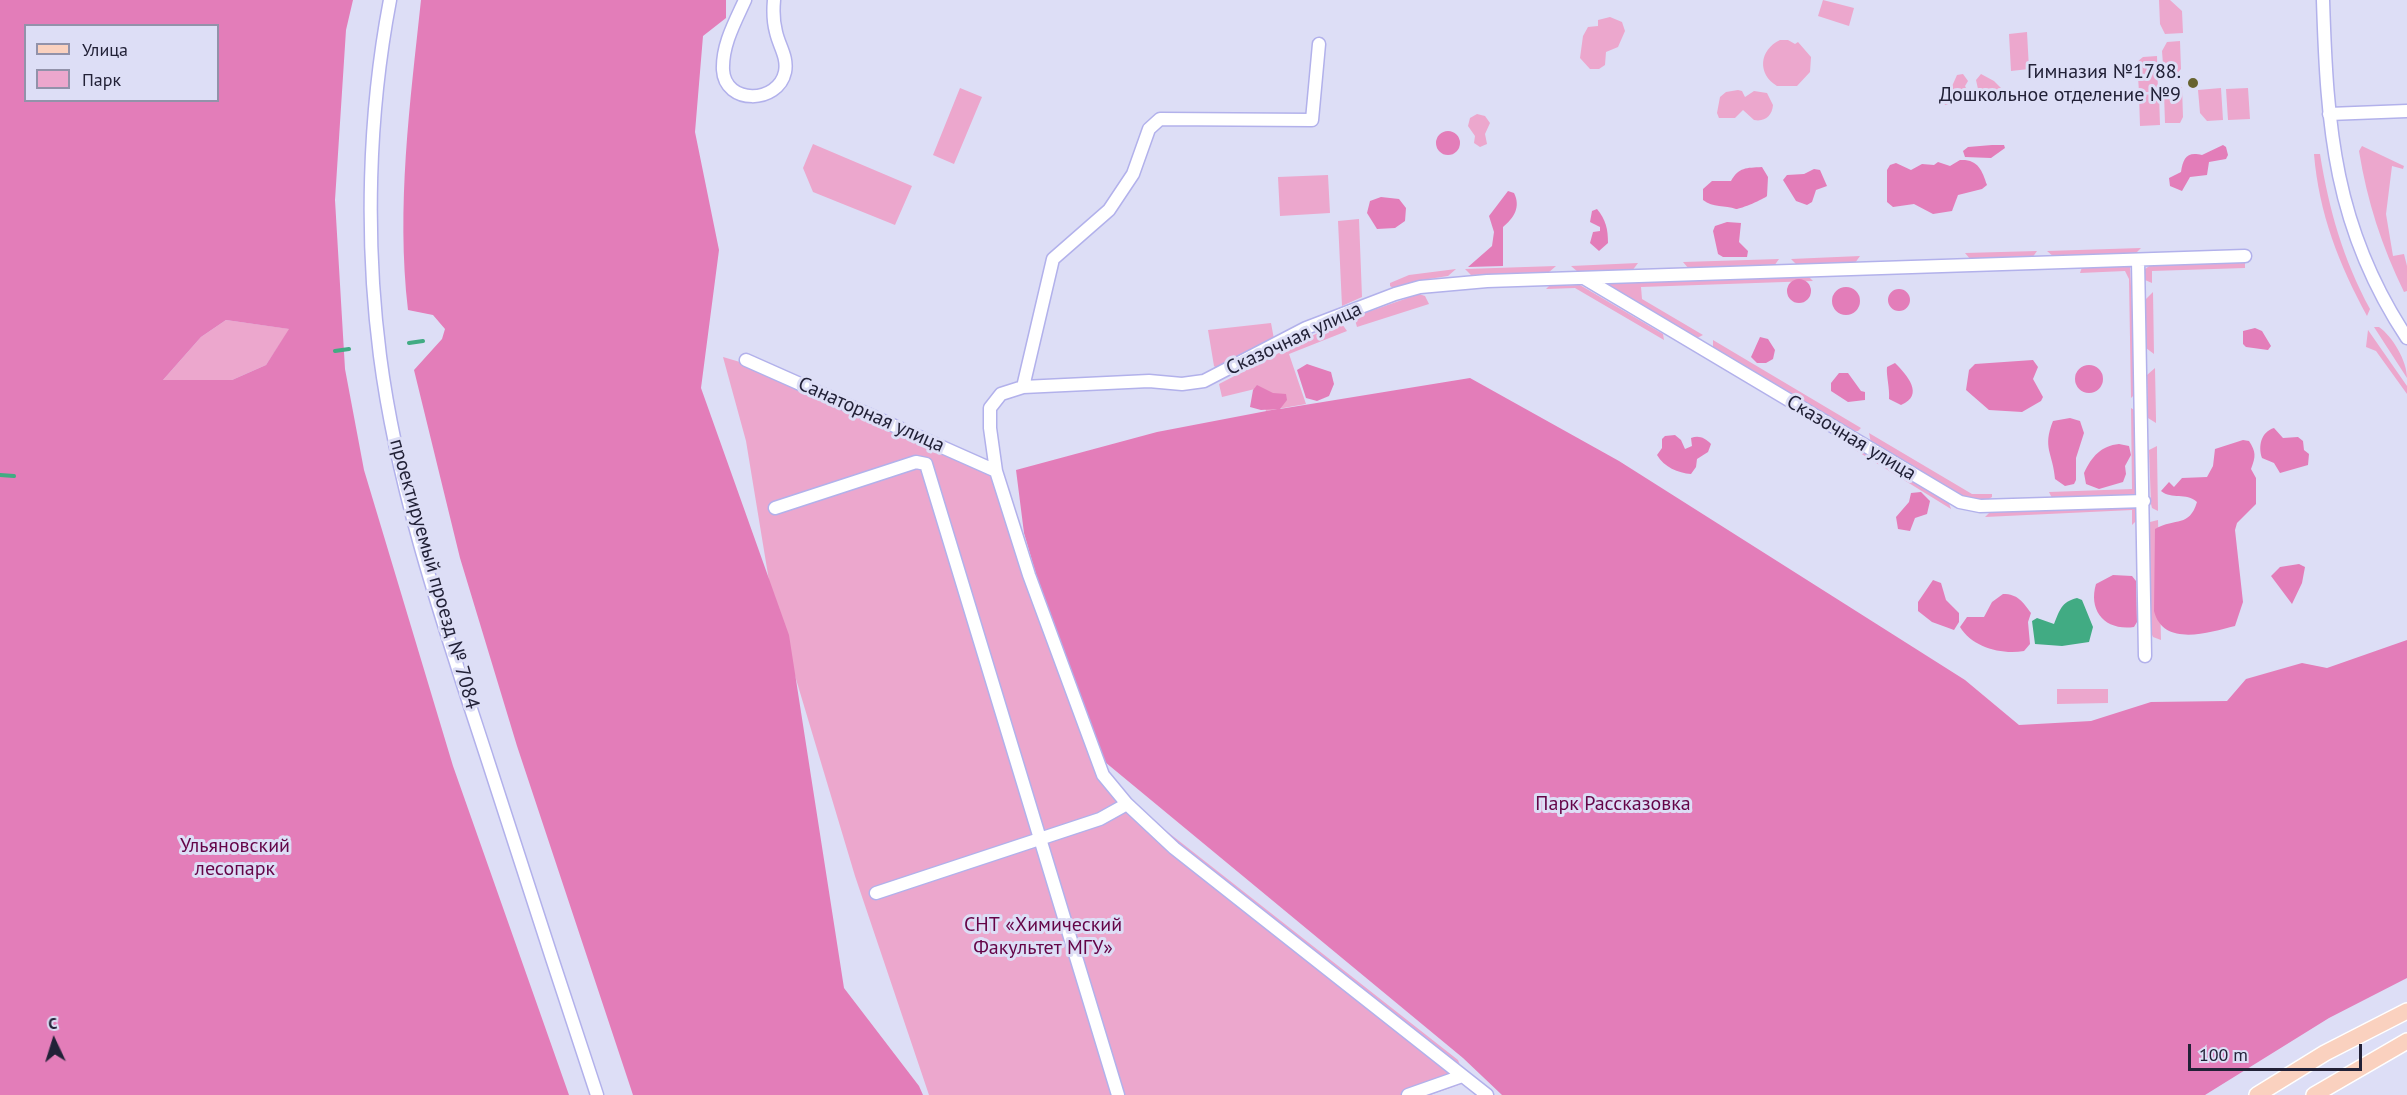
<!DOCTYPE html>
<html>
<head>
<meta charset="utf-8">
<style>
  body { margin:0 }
  #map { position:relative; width:2407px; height:1095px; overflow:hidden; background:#dddef6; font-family:"PT Sans",sans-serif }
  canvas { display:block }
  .legend { position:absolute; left:24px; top:24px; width:195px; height:78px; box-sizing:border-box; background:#dddef6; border:2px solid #9292aa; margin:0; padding:8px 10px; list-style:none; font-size:18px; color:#222137 }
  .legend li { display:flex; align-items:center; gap:12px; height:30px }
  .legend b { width:30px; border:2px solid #9292aa }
  .north { position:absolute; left:24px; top:1011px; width:60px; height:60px; -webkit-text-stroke:4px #dddef6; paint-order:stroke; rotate:356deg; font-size:16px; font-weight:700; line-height:24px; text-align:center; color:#222137 }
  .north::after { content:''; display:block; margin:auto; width:21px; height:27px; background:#222137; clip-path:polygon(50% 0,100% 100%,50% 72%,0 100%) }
  .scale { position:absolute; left:2188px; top:1044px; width:174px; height:27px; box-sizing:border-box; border:3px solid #222137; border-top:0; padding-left:8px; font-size:18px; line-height:21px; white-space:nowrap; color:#222137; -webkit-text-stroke:4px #dddef6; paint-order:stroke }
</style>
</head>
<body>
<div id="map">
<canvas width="2407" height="1095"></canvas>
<ul class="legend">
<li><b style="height:8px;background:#fad1bf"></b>Улица</li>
<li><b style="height:16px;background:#eca7cd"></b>Парк</li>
</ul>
<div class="north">С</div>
<div class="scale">100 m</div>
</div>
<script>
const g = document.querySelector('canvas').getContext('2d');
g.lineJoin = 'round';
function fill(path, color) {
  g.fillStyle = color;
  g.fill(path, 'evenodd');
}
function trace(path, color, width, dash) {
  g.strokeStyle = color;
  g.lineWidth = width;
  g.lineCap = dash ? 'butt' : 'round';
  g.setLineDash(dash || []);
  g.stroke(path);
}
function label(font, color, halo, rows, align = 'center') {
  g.font = font + ' "PT Sans",sans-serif';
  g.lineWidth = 6;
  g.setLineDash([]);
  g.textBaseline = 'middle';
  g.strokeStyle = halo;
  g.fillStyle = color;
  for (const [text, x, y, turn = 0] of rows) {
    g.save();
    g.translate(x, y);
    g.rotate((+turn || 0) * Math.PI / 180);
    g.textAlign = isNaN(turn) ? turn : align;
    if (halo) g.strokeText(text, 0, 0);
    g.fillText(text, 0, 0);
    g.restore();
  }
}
const green = new Path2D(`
  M1823,0L1854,8L1849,26L1818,16Z
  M2159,0H2170L2182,11L2183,33L2165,34L2160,24Z
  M1610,17L1622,22L1625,31L1618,47L1606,52L1605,65L1599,69H1590L1580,58L1583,36L1588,27L1598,26V20Z
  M2027,32L2029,69L2011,71L2009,34Z
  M1780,40H1788L1795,44L1798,42L1811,57L1810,72L1797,86H1777C1757,74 1759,50 1780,40Z
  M2180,41L2181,69L2173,78H2164L2162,51L2167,42Z
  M2157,56L2158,92H2139L2137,62L2143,57Z
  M1963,74L1968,81L1965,86L1968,92L1966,99L1945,105L1942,96L1949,93L1957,75Z
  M1981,74L1994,81L2003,90V100L1987,101L1980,98L1976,80Z
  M2182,87L2183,117L2180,123H2165L2164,93L2169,88Z
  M960,88L982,97L954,164L933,155Z
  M2221,88L2223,120L2207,121L2200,113L2198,90Z
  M2248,88L2250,119L2228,120L2226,89Z
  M1738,90L1742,91L1745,97L1754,91L1767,93L1773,105C1772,116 1765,122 1754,120L1743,110L1735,118H1719L1717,113L1720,97L1726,92Z
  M2159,94L2160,125L2140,126L2139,95Z
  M1477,114L1485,116L1490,123L1485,134L1487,144L1480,147L1474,143L1475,136L1468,126L1470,118Z
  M813,144L912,186L895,225L813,192L803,168Z
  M2362,146L2404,166L2403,169L2392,166L2386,214L2393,256L2404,254L2407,266V291L2404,292C2382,247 2367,201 2359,151Z
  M2314,154H2320C2329,210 2343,259 2370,309L2367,316C2339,264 2319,214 2314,154Z
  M1328,175L1330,213L1280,216L1278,177Z
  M1359,219L1362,297L1342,306L1338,221Z
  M2141,248L2135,254L2054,257L2047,251Z
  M2037,251L2032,258L1971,260L1965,253Z
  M1860,256L1855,263L1797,265L1791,259Z
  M1779,259L1774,266L1689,269L1683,262Z
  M1638,263L1632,271L1578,272L1571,266Z
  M2245,263V268L2152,271V283L2145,280V269L2151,265Z
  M2130,265L2136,393L2131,398L2129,279L2125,271L2080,273L2082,267Z
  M1556,266L1548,273L1471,275L1465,269Z
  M1456,269L1448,276L1422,280L1393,288L1390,286V283L1409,275Z
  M1808,276L1813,281L1641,287L1642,299L1703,335L1697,338L1607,286L1610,282Z
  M1580,285L1663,334L1664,340L1575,288L1546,289L1549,286Z
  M2153,292L2154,354L2146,348L2145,300Z
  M1419,294L1425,296L1429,304L1357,327L1355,320L1359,315Z
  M226,320L290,329L266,365L232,380H163L201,337Z
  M1271,323L1274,339L1217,369L1214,366L1208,330Z
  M1335,324H1342L1347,331L1289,354L1306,404L1266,411L1259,388L1222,397L1219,384Z
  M2374,327H2379C2393,337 2407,361 2407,378Z
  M2368,330L2407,386V394L2376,351L2366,347Z
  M1713,340L1861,428L1858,431H1850L1713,348Z
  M723,357L750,365L991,475L1048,638L1104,782L1458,1060L1467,1082L1430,1095H929L855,876L772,599L746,441Z
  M2155,368L2156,419V423L2148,418L2147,375Z
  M2131,408L2136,411L2137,493L2130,496L2052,498L2049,492L2132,489Z
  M1869,433L1972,494H1992V497L1987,500H1967L1871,443Z
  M2157,446V453L2158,511L2152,508L2151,504L2149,450Z
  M1852,448L1857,449L1949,503L1951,509Z
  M2135,507L2137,520L2132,525V510L1985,517L1990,512Z
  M2158,520L2161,640L2153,637L2151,633L2147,526L2150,522Z
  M2057,689H2108V703L2057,704Z`);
const forest = new Path2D(`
  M0,0H353L346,30L335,200L345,369L364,470L453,766L569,1095H0ZM26,26H218V100H26ZM226,320L289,329L266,365L232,380H163L201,337Z
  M421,0H726V18L703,36L695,132L719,250L701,388L789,635L844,988L919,1086L923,1095H633L517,746L460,558L414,370L442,339L445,329L433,315L408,310C396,207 410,103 421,0Z
  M1436 143a12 12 0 1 1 24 0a12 12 0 1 1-24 0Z
  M1992,145H2004L2005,148L1991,158L1965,157L1963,151L1968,147Z
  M2223,145L2226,147L2228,155L2226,159L2209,162L2207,175L2190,177L2182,191L2170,186L2169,178L2181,172C2183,158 2187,151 2202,155Z
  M1960,160C1978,159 1982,170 1987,185L1982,189L1958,195L1952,211L1933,214L1914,204L1893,207L1887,202V170L1890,165L1896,163L1911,170L1922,164L1934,165L1938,162L1950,166Z
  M1762,167L1768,177L1767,196C1764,199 1741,209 1736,209C1725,205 1713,208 1703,200V189L1712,181H1731C1739,167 1746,168 1762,167Z
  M1814,169L1820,170L1827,186L1816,190L1812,202L1807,205L1796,201L1783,180L1787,175L1804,174Z
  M1508,191L1514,193C1521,207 1514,218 1503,227V266L1468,267L1492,246L1494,232L1489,216Z
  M1381,197L1399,199L1406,208L1405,221L1395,228L1377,229L1367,213L1370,201Z
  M1597,209C1606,220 1608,229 1608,243L1599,251L1590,243L1593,232L1600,231V227L1590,222L1592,211Z
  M1727,222L1741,223L1739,242L1748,251L1747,257H1723L1718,254L1713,231L1715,226Z
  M1787 291a12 12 0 1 1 24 0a12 12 0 1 1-24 0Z
  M1832 301a14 14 0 1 1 28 0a14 14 0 1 1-28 0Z
  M1888 300a11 11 0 1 1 22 0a11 11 0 1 1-22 0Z
  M2255,328L2262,331L2271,346L2268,350L2246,347L2243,344V331Z
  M1760,337L1768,339L1775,350L1773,359L1766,363H1757L1751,357Z
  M2033,360L2038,367L2033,379L2043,397L2041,401L2022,412L1989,410L1966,390L1969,370L1975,364Z
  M1895,363C1907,375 1925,395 1901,405L1889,399C1890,389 1886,375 1887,367Z
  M1307,364L1331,372L1334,384L1329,396L1317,401L1306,398L1297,370Z
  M2075 379a14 14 0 1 1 28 0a14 14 0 1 1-28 0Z
  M1839,373H1848L1861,391L1865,392V400L1848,402L1831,391V383Z
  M1470,378L1619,461L1965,680L2019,725L2091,721L2151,702L2227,701L2246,679L2302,663L2327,668L2407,640V978L2329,1018L2205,1095H1502L1463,1058L1105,762L1036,574L1024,533L1016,470L1157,432L1277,409L1261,410L1250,407L1253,390L1257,385L1273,393L1286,394L1287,400L1280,409Z
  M2070,418L2080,421L2084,433L2076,458V480L2074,484L2065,486L2055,479C2053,453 2042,448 2053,421Z
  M2274,428L2283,438L2298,437L2303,441L2304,450L2309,454L2308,465L2280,473L2274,463L2262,458C2258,446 2261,432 2274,428Z
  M1675,435L1681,440L1685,449L1692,446L1691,438C1699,435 1705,438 1711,444L1708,452L1697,459L1696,467L1691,474C1678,473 1664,467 1657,455L1662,448V439L1665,436Z
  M2243,440L2249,441C2256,452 2256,456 2251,469L2256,478V504L2237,523L2235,530L2243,602L2235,626C2208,633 2163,647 2154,611L2155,529C2176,517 2189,528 2197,502C2186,492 2172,500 2161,491L2169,482L2174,487L2182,478L2207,477L2213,466L2215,449Z
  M2119,444L2129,446L2131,455L2125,466L2126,474L2123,482L2099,489L2086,484L2084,473C2092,456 2101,446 2119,444Z
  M1921,492L1930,501L1927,514L1915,518L1910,531L1898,529L1896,517L1909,502L1911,493Z
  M2299,564L2305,567L2302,583L2292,604L2271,576L2280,567Z
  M2113,575L2132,576L2136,581L2137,622L2134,627C2105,631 2088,611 2096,584Z
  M1933,580L1941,583L1946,600L1959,613V622L1954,630L1932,622L1918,611V602Z
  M2003,594C2018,594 2023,602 2031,613L2028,622L2030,644L2024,651C2001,655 1972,647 1960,627L1967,617H1984L1992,602Z`);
const water = new Path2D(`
  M2077,598L2082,600L2093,627L2089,642L2062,646L2035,644L2032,621L2037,618L2054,624C2060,610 2061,602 2077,598Z`);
const stream = new Path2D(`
  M409,343L423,341
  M335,351L349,349
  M0,475L14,476`);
const minor = new Path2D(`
  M390,0C368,115 365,240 380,356C398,494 445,629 488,761C524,872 560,984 597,1095
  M745,0C735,22 722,45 723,70C725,105 778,104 785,72C788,57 779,46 776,32C773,21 773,11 774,0
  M2323,0C2327,128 2334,228 2407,338
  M2329,114L2407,111
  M2138,260L2145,656
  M1584,278L1960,502L1980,506L2144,501
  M746,360L996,471
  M1023,387L1053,259L1109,210L1133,174L1149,129L1160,119L1312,120L1319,44
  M775,508L916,462L926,464L1118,1095
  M876,893L1100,819L1127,804
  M1408,1095L1462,1076
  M1487,1095L1174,848L1127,804L1103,775L1029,575L996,471L990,428V408L1001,394L1023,387L1149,381L1182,384L1204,381L1306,328L1395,294L1420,287L1487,281L2245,256`);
const major = new Path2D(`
  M2257,1095L2325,1053L2407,1011
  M2314,1095L2407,1041`);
const markers = [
  [2193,83,6,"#67632f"]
];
const poiNames = [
  ["Гимназия №1788.",2181,72],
  ["Дошкольное отделение №9",2181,95]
];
const streetNames = [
  ["Сказочная улица",1294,339,-25],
  ["Санаторная улица",871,415,24],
  ["Сказочная улица",1851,438,31],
  ["проектируемый проезд № 7084",434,574,74]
];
const parkNames = [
  ["Парк Рассказовка",1613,804],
  ["Ульяновский",235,846],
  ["лесопарк",235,869],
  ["СНТ «Химический",1043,925],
  ["Факультет МГУ»",1043,948]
];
fill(green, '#eca7cd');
fill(forest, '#e37db9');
fill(water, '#41ab83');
trace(stream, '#41ab83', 4);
trace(minor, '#b2b1eb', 15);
trace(major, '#fff', 18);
trace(minor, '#fff', 12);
trace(major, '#fad1bf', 15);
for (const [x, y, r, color] of markers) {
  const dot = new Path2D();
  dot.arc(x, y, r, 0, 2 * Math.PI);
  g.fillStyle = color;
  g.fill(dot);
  trace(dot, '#dddef6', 2);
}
label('20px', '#222137', '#dddef6', poiNames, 'right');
label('20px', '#222137', '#dddef6', streetNames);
label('20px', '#640447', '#dddef6', parkNames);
</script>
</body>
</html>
